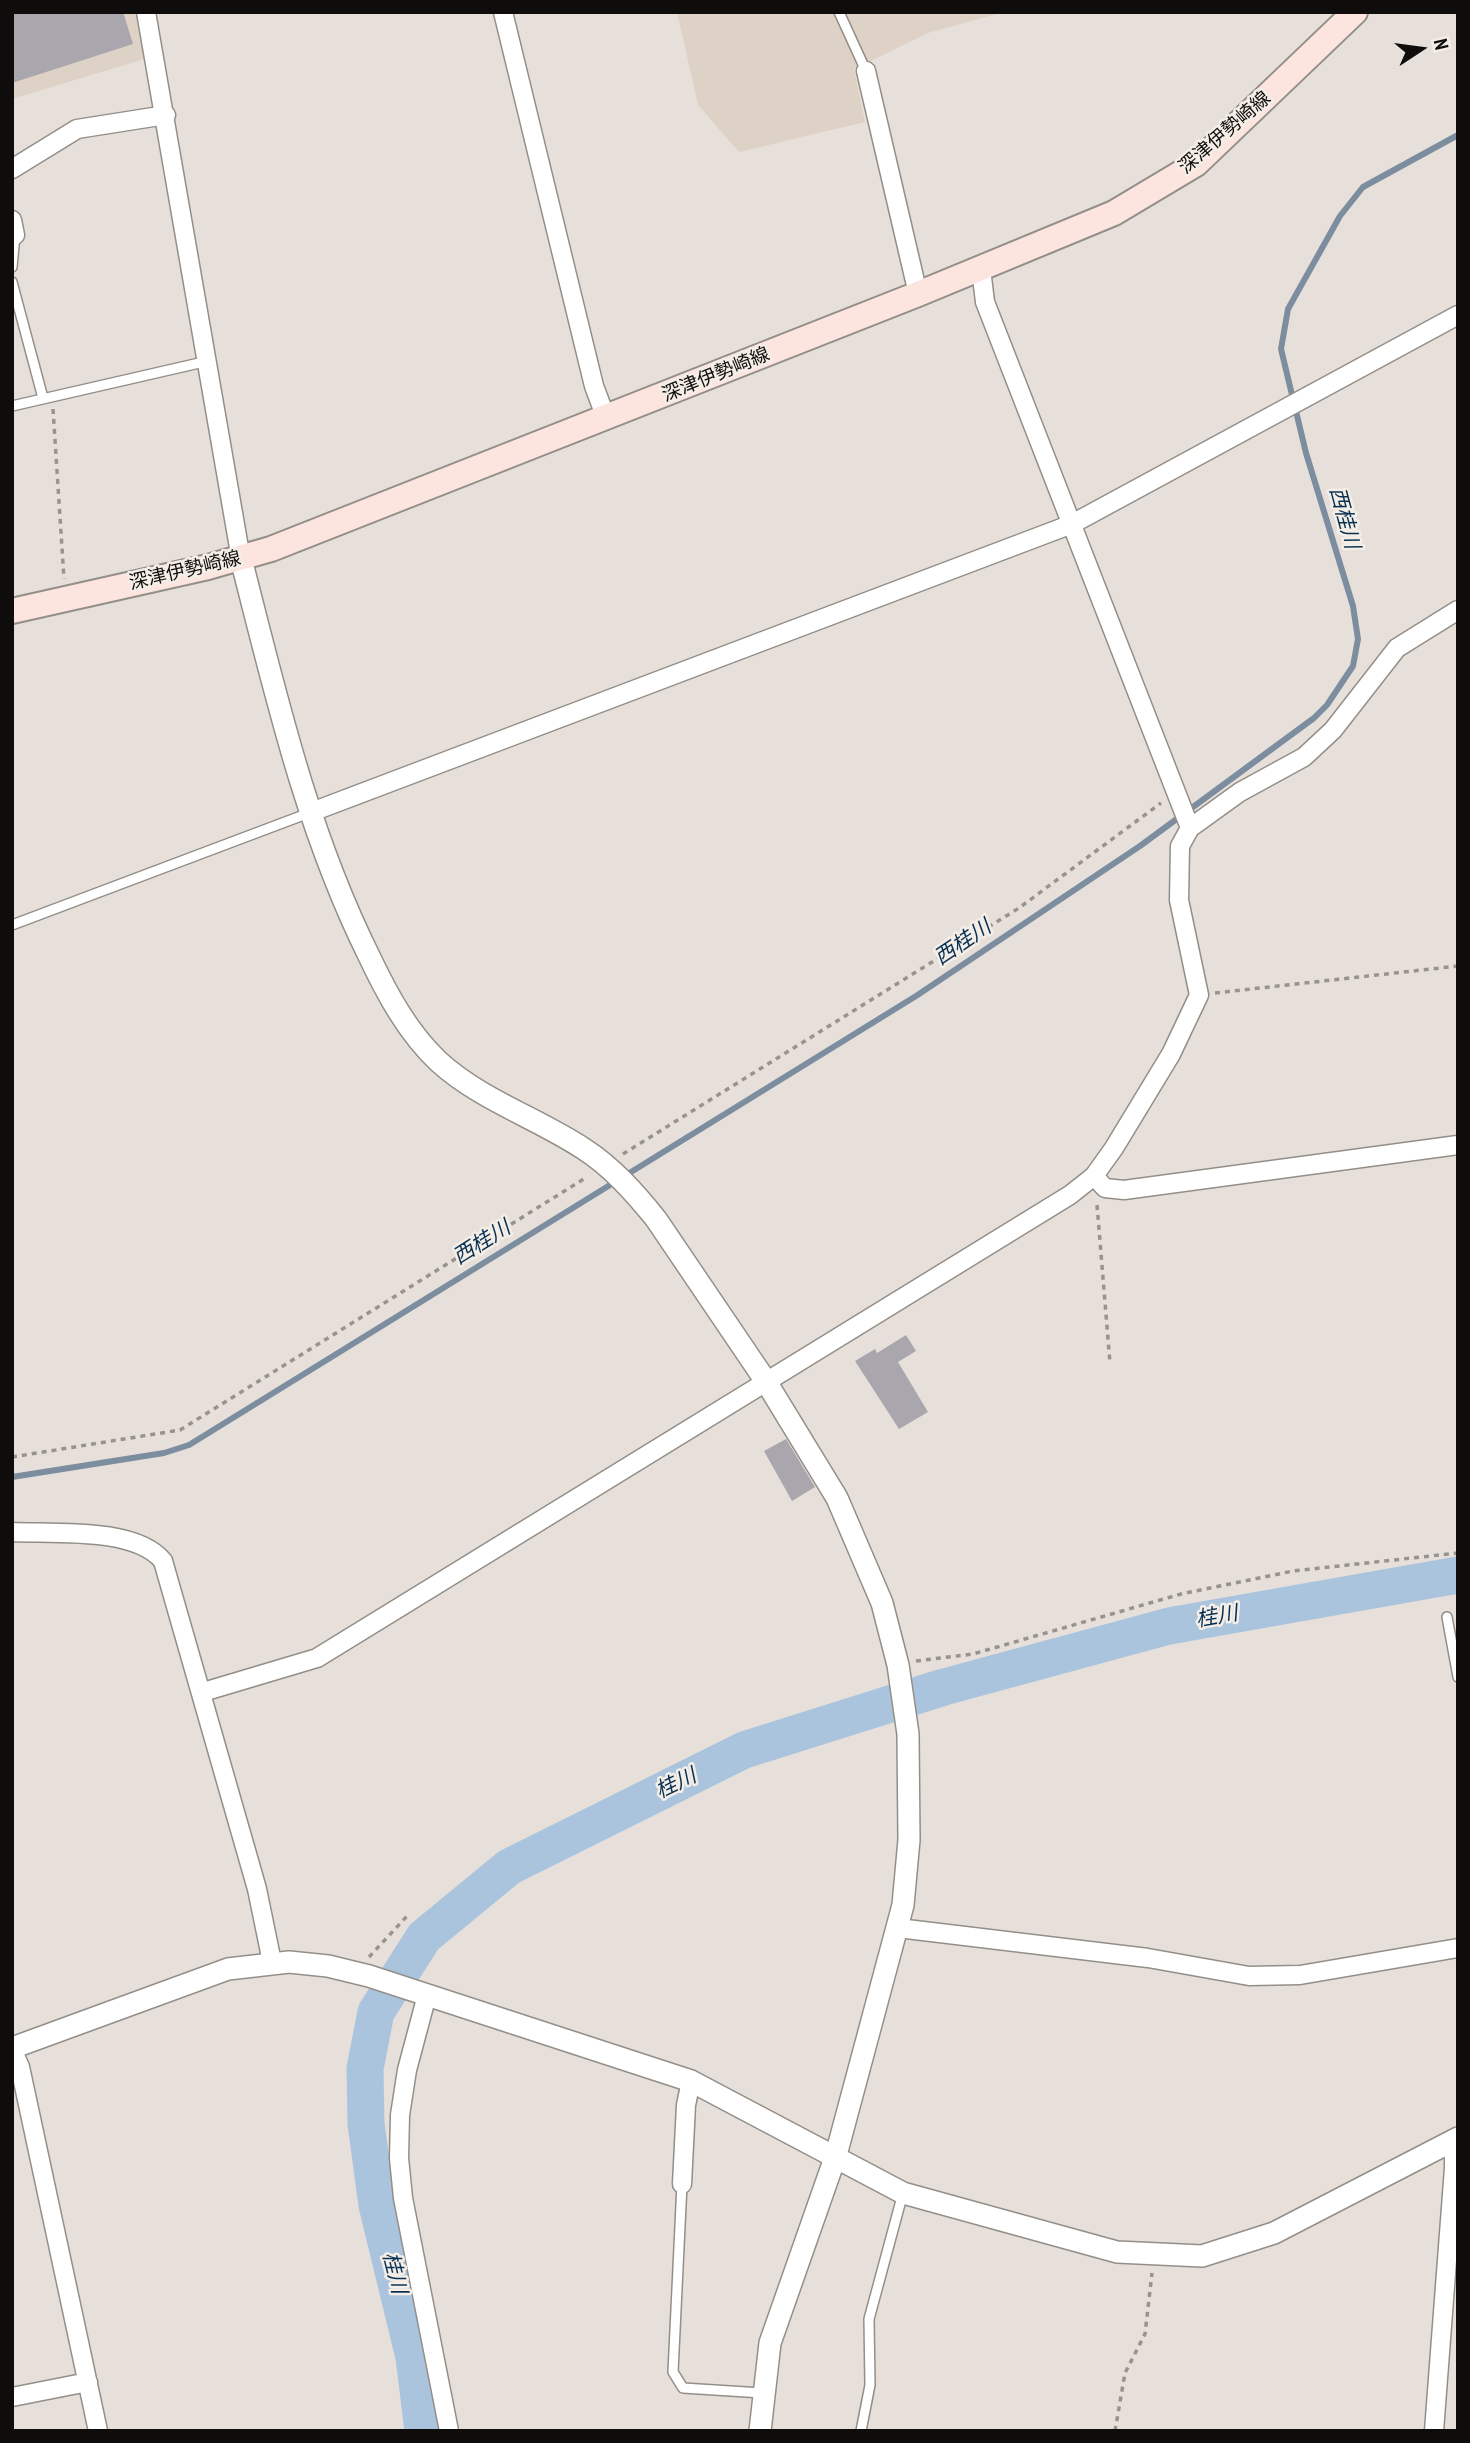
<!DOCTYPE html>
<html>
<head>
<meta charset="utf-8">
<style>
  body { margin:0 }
  #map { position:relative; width:1470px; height:2443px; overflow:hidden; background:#e7e0da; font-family:"PT Sans Narrow",sans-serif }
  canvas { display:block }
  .frame { position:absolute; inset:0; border:14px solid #0f0d0b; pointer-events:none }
  .north { position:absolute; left:1386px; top:14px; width:70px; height:70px; -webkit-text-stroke:5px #f4eee7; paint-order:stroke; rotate:77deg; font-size:19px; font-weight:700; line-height:28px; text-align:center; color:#0f0d0b }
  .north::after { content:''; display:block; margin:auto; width:24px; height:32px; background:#0f0d0b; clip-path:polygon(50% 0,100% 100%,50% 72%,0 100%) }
</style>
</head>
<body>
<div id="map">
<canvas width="1470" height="2443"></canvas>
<div class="frame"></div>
<div class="north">N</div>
</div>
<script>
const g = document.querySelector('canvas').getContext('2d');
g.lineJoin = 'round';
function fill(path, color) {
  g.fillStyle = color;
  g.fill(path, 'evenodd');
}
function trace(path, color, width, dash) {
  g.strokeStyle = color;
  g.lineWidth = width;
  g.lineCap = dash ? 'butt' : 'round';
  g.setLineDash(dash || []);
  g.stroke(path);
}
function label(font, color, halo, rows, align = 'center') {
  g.font = font + ' "PT Sans Narrow","Noto Sans JP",sans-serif';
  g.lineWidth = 5;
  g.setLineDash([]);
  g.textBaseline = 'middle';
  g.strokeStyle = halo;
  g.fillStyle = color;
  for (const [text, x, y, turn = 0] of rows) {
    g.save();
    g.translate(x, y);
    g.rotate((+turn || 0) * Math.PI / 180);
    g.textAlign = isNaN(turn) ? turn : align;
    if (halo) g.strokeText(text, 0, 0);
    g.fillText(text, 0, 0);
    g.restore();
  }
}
const built = new Path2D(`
  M12,12H138L148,58L12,99Z
  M677,12H1004L928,33L854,69L865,122L739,152L698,105Z`);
const stream = new Path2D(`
  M12,1477L164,1453L189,1445L916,996L1140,846L1314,718L1327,705L1353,666L1358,639L1353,606L1306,453L1281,349L1288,309L1340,216L1363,187L1458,135`);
const river = new Path2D(`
  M423,2431L414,2357L377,2205L366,2124L365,2069L376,2012L424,1937L509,1867L744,1750L944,1687L1169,1626L1458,1575`);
const building = new Path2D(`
  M12,12H123L133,44L12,83Z
  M906,1335L916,1351L898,1362L928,1412L899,1429L855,1361L875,1349L877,1353Z
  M786,1439L815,1487L792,1501L764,1451Z`);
const path = new Path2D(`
  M53,409L64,579
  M1215,993L1458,966
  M623,1154L1019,908L1161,803
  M1097,1205L1110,1363
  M12,1457L180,1430L587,1177
  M916,1661L973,1654L1181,1594L1293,1571L1458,1553
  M369,1957L409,1914
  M1115,2431L1125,2373L1145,2334L1152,2273`);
const service = new Path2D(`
  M839,12L866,71
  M12,267L15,235
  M12,282L43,398
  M12,406L208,361
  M12,925L309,813
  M1447,1617L1458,1677
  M682,2184L673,2372L683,2388L762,2393
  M861,2431L870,2385L869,2319L903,2193`);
const minor = new Path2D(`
  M146,12L241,559
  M503,12L594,386L606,418
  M866,71L918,294
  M12,169L77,129L166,115
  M12,220L15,235
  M309,813L1072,524L1458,315
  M1190,828L1240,792L1304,757L1333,730L1397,648L1458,610
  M1094,1176L1105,1188L1124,1190L1458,1145
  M12,1532C55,1534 135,1527 163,1561L257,1889L272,1962
  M203,1692L317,1658L1070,1195L1094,1176L1114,1148L1171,1054L1199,995L1179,900L1180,846L1190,828L985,302L981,269
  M898,1928L1148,1958L1249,1976L1300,1975L1458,1948
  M427,1995L407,2070L400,2115L399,2158L403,2198L449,2431
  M12,2049L20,2067L98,2431
  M682,2184L686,2105L691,2081
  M12,2397L88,2382
  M1434,2431L1454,2168V2156L1448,2143`);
const tertiary = new Path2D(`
  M241,559C276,695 306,829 369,956C387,994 408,1033 439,1062C481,1100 537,1118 584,1149C612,1167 635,1193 656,1219L765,1380L837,1498L882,1603L898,1665L908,1734L909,1840L903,1905L836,2155L770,2343L760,2431
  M12,2048L228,1969L289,1962L328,1966L369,1976L691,2081L903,2193L1117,2252L1202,2256L1274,2233L1458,2138`);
const secondary = new Path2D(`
  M12,611L208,567L271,549L918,294L1114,213L1196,164L1355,12`);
const streetNames = [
  ["深津伊勢崎線",1225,133,-41],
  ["深津伊勢崎線",716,375,-22],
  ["深津伊勢崎線",185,571,-13]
];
const waterNames = [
  ["西桂川",1344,518,75],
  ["西桂川",963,943,-34],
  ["西桂川",482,1243,-32],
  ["桂川",1217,1617,-10],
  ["桂川",676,1784,-26],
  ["桂川",394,2273,76]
];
fill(built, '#ded2c6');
trace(stream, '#7c8d9f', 6);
trace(river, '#abc4de', 37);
fill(building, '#a9a6ad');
trace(service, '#938e88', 12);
trace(minor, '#938e88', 21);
trace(tertiary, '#938e88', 24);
trace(secondary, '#938e88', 28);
trace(path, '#98938e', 3.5, [5, 5]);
trace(service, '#fff', 9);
trace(minor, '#fff', 18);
trace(tertiary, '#fff', 21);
trace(secondary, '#fce5df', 24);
label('19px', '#0f0d0b', '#f4eee7', streetNames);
label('italic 21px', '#093154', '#f4eee7', waterNames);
</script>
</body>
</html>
